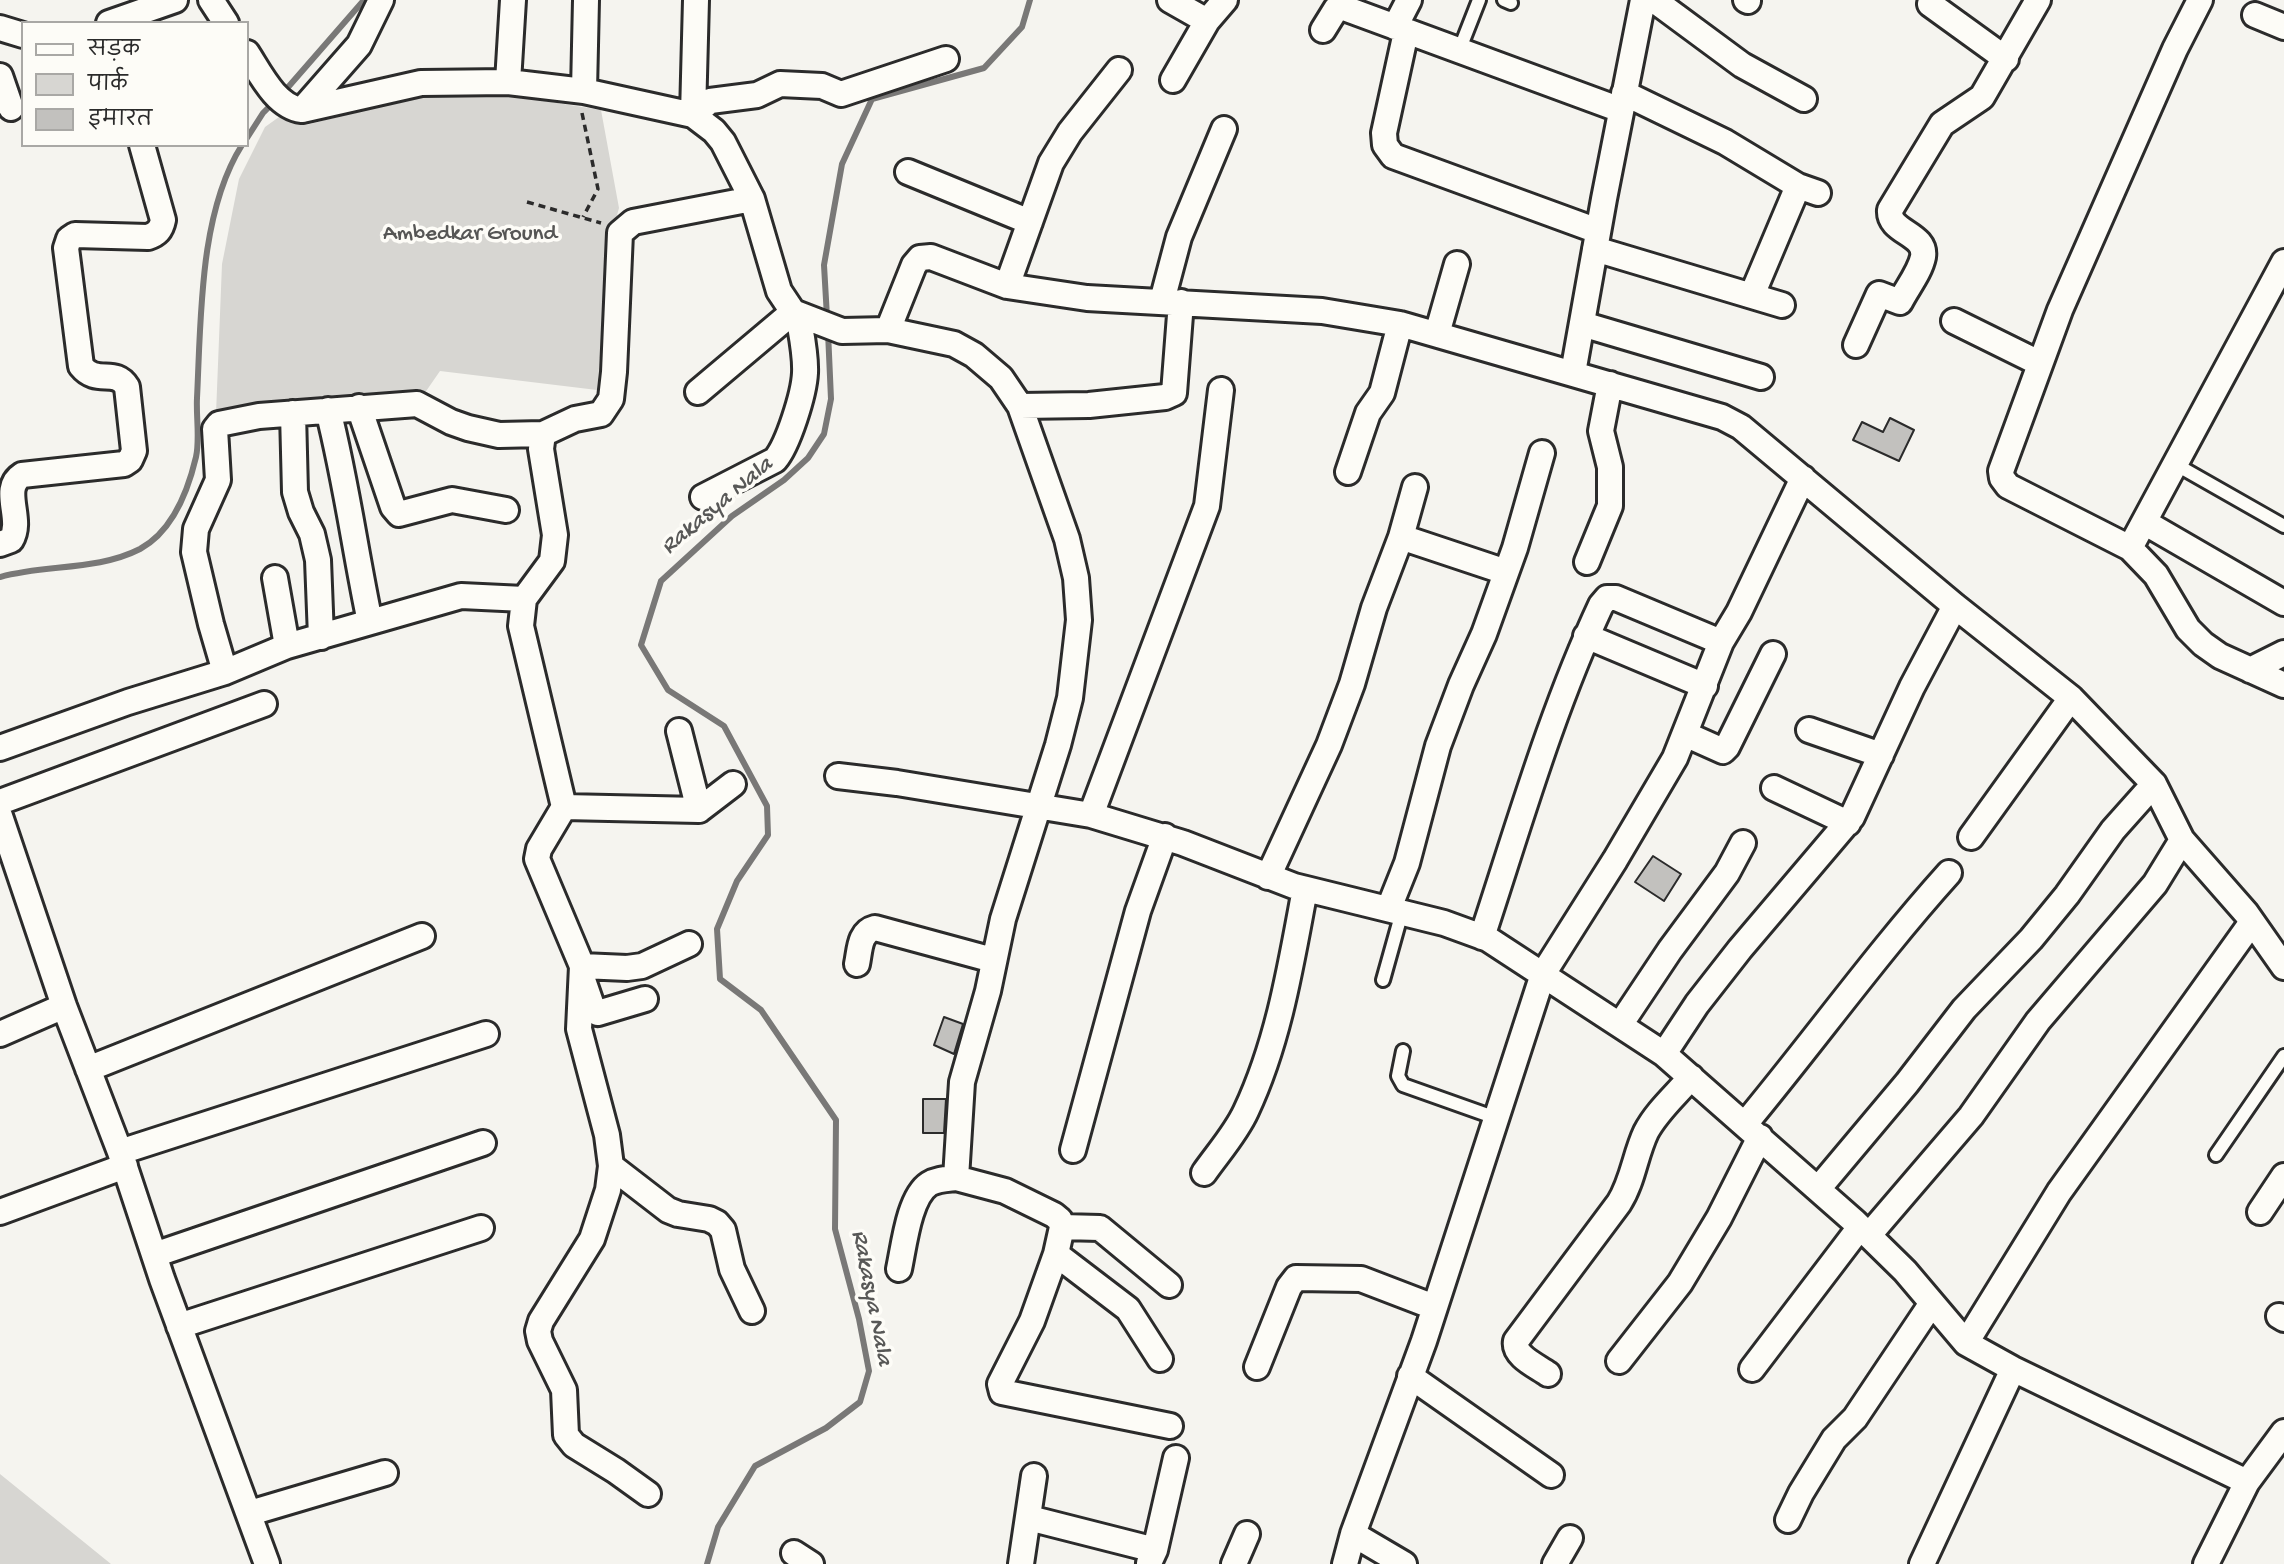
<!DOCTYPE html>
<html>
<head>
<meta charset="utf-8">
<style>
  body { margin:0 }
  #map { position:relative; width:2284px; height:1564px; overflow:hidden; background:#f5f4ef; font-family:"Gochi Hand","Playpen Sans Deva",sans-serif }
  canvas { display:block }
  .legend { position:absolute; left:21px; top:21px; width:228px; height:126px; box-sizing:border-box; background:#fdfcf7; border:2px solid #a9a8a5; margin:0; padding:9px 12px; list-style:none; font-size:21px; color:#2b2b2b }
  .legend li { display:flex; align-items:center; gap:14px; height:35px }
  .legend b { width:35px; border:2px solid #a9a8a5 }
</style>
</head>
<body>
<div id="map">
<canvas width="2284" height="1564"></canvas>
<ul class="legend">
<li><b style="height:9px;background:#fdfcf7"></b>सड़क</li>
<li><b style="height:19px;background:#d7d6d2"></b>पार्क</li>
<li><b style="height:19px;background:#c2c1be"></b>इमारत</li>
</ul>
</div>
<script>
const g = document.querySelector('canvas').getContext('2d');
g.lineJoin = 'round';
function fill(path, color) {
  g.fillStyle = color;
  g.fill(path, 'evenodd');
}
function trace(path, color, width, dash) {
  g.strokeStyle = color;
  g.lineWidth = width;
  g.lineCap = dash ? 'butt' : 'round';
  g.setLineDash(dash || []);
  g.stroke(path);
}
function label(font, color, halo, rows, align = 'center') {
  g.font = font + ' "Gochi Hand",sans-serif';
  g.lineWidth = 7;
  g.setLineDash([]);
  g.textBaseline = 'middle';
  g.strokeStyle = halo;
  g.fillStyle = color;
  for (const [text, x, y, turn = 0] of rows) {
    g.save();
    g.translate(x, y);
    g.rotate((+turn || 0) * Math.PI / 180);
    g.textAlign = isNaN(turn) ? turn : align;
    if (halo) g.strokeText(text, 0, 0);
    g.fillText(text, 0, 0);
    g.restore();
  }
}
const green = new Path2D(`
  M423,95L520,97L601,110L619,208L611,237L597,390L440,371L422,397L347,396L216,414L222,264L239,179L265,127L279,117L306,125Z
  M0,1474L111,1564H0Z`);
const stream = new Path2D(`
  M283,93L364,0
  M247,138L263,113L275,101
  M827,317L824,265L842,164L872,99L984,68L1022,27L1030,0
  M0,577C46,564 97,571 140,549C173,531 188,491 196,457C200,439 196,417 197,398C201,319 199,213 242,145
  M707,1564L718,1527L755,1466L826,1428L860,1402L869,1371L859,1319L835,1229L836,1120L761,1010L720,979L717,929L737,881L768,835L767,806L724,726L668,690L641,645L661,581L732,516L784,480L808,458L824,434L831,399L828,332`);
const building = new Path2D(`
  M1890,418L1914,430L1899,461L1853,440L1862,422L1883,432Z
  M1653,856L1681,874L1664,901L1635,882Z
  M944,1017L963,1024L954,1054L934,1045Z
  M923,1099H946L944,1133H923Z`);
const path = new Path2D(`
  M582,113L598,189L583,217
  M527,202L601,223`);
const service = new Path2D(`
  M1504,0L1511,3
  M1459,51L1479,0
  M2175,464L2284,526
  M1383,980L1402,912
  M1403,1051L1398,1076L1403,1085L1496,1118
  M2216,1155L2284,1056`);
const minor = new Path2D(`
  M211,0L226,23
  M1170,0L1207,21
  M1654,0L1742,65L1804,99
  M1746,0L1748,1
  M2200,0L2175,49L2060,310L2001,471L2002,478L2008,486L2130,548L2156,575L2188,629L2203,644L2220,656L2284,685
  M1930,4L2006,59
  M2255,15L2284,27
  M109,23L175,0
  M1395,27L1409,0
  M0,28L23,35
  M1323,30L1336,9L1344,8L1621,110
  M1406,32L1384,133L1385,145L1393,156L1598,231
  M247,53C260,73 276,107 302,110L421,83L508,82L584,91L693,115L714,131L723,142L752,199L779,291L793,312L842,331L888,330L954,344L974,355L1001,378L1020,406L1067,539L1076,578L1079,620L1070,698L1058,745L1003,919L988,991L962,1082L956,1178L1005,1191L1054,1215L1060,1220L1062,1227L1056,1254L1032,1321L1000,1384L1002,1392L1170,1426
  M0,76L11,108
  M1173,80L1207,21L1225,0
  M508,82L513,0
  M584,91L586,0
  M1624,93L1725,142L1798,186L1818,193
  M302,110L359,45L381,0
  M693,115L710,101L757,95L780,84L822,86L841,94L946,59
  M693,115L696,0
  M908,172L1030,222
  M1595,249L1782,305
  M1007,286L1051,163L1070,132L1119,70
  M1752,295L1798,186
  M1162,301L1179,237L1224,129
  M1954,321L2039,363
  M1582,324L1761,377
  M888,330L914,265L920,258L931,257L1007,286L1087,298L1322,311L1400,324L1722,417L1741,427L1955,606L2071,698L2154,784L2182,840L2246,913L2284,967
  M1437,334L1457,264
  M1856,345L1879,294L1900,302C1907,288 1920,272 1923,257C1927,233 1888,233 1890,210L1942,124L1982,97L2038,0
  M1573,373L1604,199L1643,0
  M698,392L793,312
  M1020,406L1089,405L1165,397L1174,393L1181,302
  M359,407L393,507L399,514L452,500L506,510
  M328,410C346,480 355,551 370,622
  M293,413L295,492L301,512L312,534L318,560L321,637
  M1348,472L1368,413L1382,393L1400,324
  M703,497L775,460C788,445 804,394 805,373C806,354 801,333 798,314
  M2144,522L2284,603
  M1401,537L1506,572
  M0,544L11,540C24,519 0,489 22,475L124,464L130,460L134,451L127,387C115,367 97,386 81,366L66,248L69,239L75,235L148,237C157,234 161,230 163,220L142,145
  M2130,548L2284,262
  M1587,562L1610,506V467L1601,431L1610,384
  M275,578L287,646
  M1586,636L1705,686
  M2250,670L2284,653
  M225,672L211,624L194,552L196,529L218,480L215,429L219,424L259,416L417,404L451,422L468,428L499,435L543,434
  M1809,730L1881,755
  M679,731L699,810
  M1685,734L1723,751L1727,747L1773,654
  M0,748L128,702L225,672L287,646L461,596L524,599
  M838,776L897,783L1091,815L1183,843L1294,886L1444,923L1488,939L1664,1054L1855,1222L1905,1271L1966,1343L2013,1369L2247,1482
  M1774,788L1848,823
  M0,802L264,704
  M564,807L699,810L733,784
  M1091,815L1207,506L1221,390
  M0,816L64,1006L120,1152L162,1279L267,1564
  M1971,837L2071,698
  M1268,877L1329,745L1352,684L1374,608L1401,537L1415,487
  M1389,908L1407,863L1438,746L1461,685L1484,634L1515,548L1542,453
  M1482,937C1519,825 1551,712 1601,605L1607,598H1616L1721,642
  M857,964C860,950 859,932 875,928L993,960
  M582,966L627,968L642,966L689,944
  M583,980L592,1006L598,1013L645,999
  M1620,1025L1670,950L1727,873L1743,843
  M0,1034L64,1006
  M1664,1054L1697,1004L1740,949L1852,817L1912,687L1955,606
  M88,1069L422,936
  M1745,1124C1814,1041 1877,953 1949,873
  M1073,1150L1138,911L1165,836
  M120,1152L486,1034
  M611,1166L668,1210L678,1214L709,1219L717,1223L723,1230L732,1269L752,1311
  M1204,1173C1218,1153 1236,1133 1246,1111C1279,1041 1291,964 1305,889
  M1818,1189L1907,1083L1964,1009L2031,939L2067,895L2113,830L2154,784
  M0,1212L125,1166
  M2260,1212L2284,1176
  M1062,1227L1100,1228L1169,1285
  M1869,1235L1971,1116L2038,1021L2155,884L2182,840
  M1056,1254L1128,1309L1160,1359
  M154,1255L483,1143
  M899,1269C904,1246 909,1197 929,1184C937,1179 947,1179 956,1178
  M2279,1316L2284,1319
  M179,1326L481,1228
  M1966,1343L2059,1192L2252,922
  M1619,1361L1680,1283L1719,1218L1760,1137
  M1257,1367L1289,1287L1296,1278L1361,1279L1434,1307
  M1752,1369L1860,1227
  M1548,1374C1537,1366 1513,1356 1516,1341L1619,1203C1633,1181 1635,1155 1646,1132C1657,1111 1676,1095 1691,1077
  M1410,1376L1551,1475
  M648,1494L616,1471L574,1445L566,1435L564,1390L540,1341L538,1331L541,1321L592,1239L608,1190L611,1166L607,1135L579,1029L582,966L537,859L539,849L564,807L521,626L524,599L552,561L555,535L541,449L543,434L575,419L601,414L611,399L614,372L620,233L633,222L752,199
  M250,1513L385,1473
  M1029,1518L1155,1550
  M1788,1520L1801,1493L1834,1439L1855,1418L1932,1303
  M1353,1534L1404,1564
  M794,1553L811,1564
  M1149,1563L1155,1550L1176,1458
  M1021,1564L1034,1476
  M1234,1564L1247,1534
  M1345,1564L1353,1534L1424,1341L1543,974L1615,860L1675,758L1721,642L1739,612L1803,478
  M1555,1564L1570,1538
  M1922,1564L2013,1369
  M2206,1564L2247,1482L2284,1432`);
const parkNames = [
  ["Ambedkar Ground",470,235]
];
const waterNames = [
  ["Rakasya Nala",718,507,-40],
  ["Rakasya Nala",870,1298,79]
];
fill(green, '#d7d6d2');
trace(stream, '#797877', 6);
fill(building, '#c2c1be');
trace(building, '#2b2b2b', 2);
trace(service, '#2b2b2b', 18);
trace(minor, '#2b2b2b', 30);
trace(path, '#2b2b2b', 3.5, [7, 5]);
trace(service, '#fdfcf7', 12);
trace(minor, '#fdfcf7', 24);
label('23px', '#565655', '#fdfcf7', parkNames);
label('italic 24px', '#585857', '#fdfcf7', waterNames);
</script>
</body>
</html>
